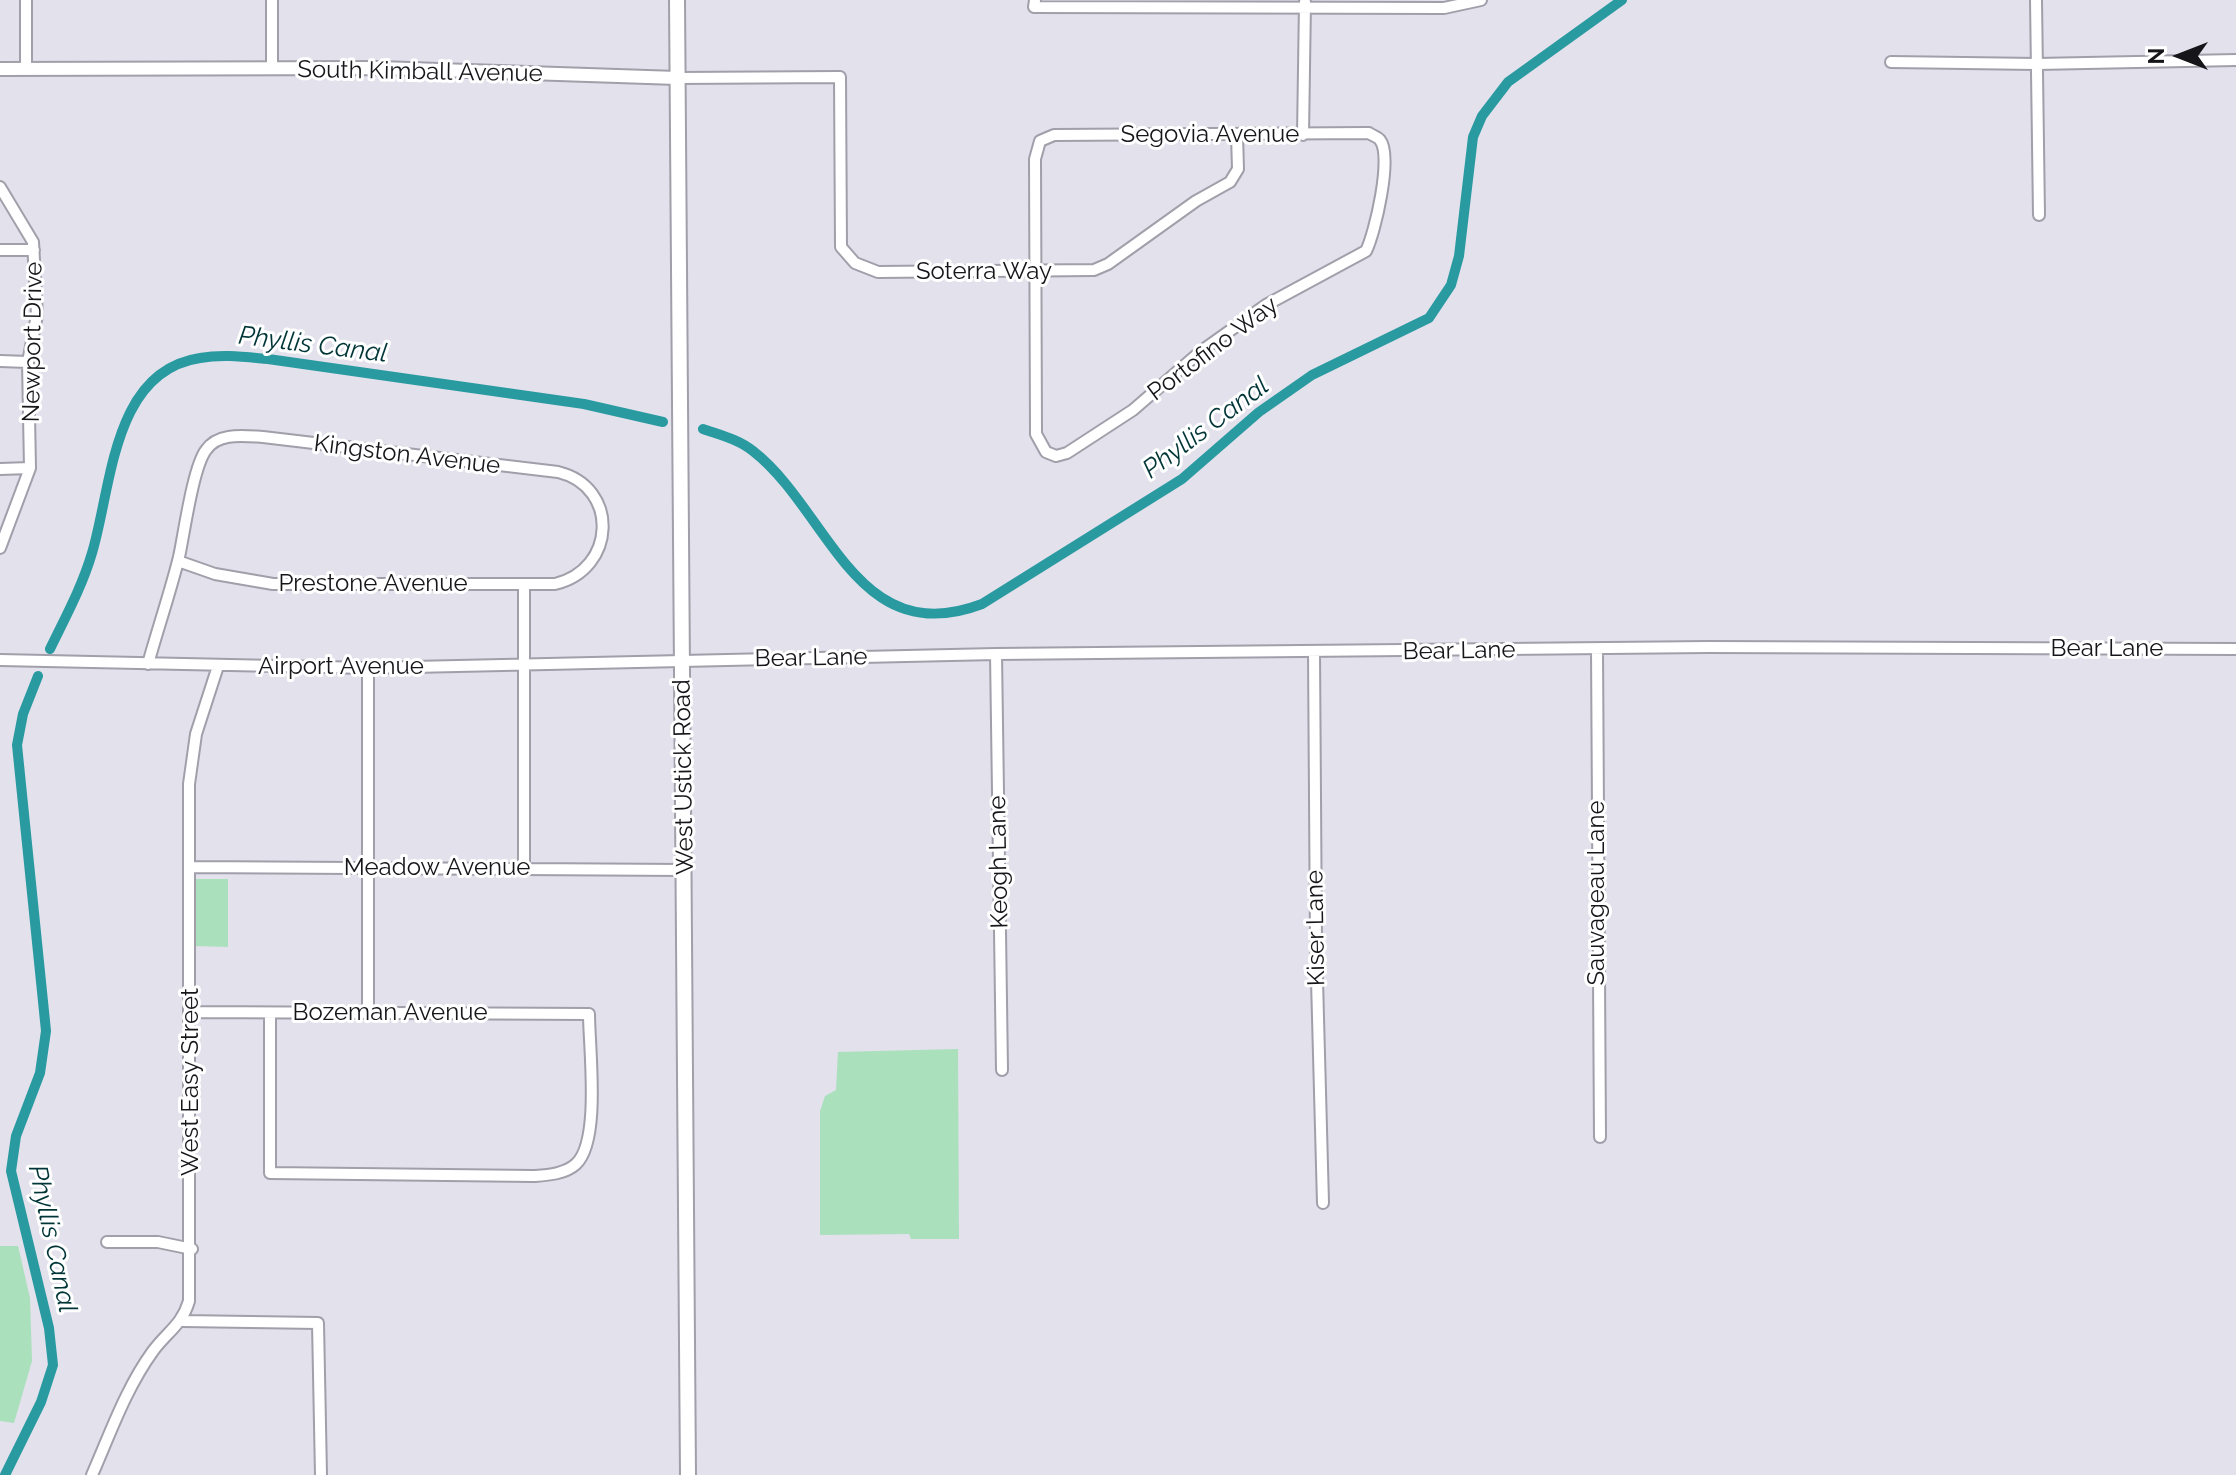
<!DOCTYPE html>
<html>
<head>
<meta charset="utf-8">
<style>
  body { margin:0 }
  #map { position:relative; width:2236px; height:1475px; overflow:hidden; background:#e2e1ec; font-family:Raleway,sans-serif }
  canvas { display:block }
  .north { position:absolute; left:2140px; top:16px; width:80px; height:80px; -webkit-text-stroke:6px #fff; paint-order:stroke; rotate:270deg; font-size:22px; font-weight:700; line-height:32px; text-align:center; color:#161519 }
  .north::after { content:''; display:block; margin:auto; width:28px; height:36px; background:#161519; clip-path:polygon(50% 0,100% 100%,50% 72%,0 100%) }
</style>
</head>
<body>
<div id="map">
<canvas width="2236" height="1475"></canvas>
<div class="north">N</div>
</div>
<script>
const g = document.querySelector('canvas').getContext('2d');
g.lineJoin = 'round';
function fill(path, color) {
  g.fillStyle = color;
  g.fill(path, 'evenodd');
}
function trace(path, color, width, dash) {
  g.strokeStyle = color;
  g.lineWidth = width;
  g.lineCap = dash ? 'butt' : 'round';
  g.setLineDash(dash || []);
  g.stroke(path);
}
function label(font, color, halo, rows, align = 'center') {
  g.font = font + ' Raleway,sans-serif';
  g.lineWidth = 6;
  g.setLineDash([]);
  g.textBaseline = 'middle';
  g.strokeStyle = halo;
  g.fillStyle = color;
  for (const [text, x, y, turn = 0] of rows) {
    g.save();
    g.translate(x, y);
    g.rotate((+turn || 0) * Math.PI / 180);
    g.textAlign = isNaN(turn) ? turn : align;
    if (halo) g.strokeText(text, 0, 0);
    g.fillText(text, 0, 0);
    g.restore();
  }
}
const green = new Path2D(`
  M194,879H228V947L194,946Z
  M958,1049L959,1239H911L909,1234L820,1235V1111L825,1096L836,1090L838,1052Z
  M0,1246H18L30,1298L32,1361L14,1423L0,1421Z`);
const canal = new Path2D(`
  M703,429C720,435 738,439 753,451C829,510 856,652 982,604L1182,479L1259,412L1312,375L1429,318L1451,285L1459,256L1473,137L1482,116L1508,82L1622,0
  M50,649C65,618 82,587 92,553C112,487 112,371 200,358C223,354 245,357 268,359L584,404L663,422
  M5,1475L41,1402L53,1365L49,1328L11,1171L16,1136L40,1073L46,1031L17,745L23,714L38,676`);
const minor = new Path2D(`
  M26,0V69
  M272,0V69
  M1035,0L1034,7L1444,8L1481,0
  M2036,0L2039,215
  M1891,62L2037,64L2236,60
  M677,78L840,77L841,247L855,263L878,272L1094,270L1108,264L1196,201L1230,182L1238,169L1237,135
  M1369,133C1373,136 1378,137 1380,140C1393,156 1375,233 1366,251L1266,305L1200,352L1133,410L1067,453L1056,456L1046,452L1036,434L1035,159L1040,141L1054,135Z
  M1303,135L1305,2
  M0,187L33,242L37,315L28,362L30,468L0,548
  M0,250H34
  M0,361L28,362
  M0,469L30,468
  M1597,649L1600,1137
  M1314,652L1316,943L1323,1203
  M996,654L1002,1070
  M0,660L368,668L996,654L1709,647L2236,649
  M148,664C158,628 170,593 179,557C184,534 193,467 206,450C218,432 244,436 263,437L558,472C620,487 616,570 555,584H273L215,574L178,561
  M368,668V1013
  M189,867L685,870
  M524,869V585
  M191,1012L589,1014C589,1048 601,1141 576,1164C565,1174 548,1175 534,1176L270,1173V1013
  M107,1242H158L192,1249
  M183,1321L318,1323L321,1475
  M92,1475C110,1434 126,1388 153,1351C167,1332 182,1325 189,1301V784L196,734L218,666`);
const tertiary = new Path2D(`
  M0,69L380,68L677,78`);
const secondary = new Path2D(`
  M677,0L688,1475`);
const streetNames = [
  ["South Kimball Avenue",420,72,1],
  ["Segovia Avenue",1210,135],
  ["Soterra Way",984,272],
  ["Newport Drive",33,342,-89],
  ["Portofino Way",1213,349,-37],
  ["Kingston Avenue",407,455,7],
  ["Prestone Avenue",373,584],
  ["Bear Lane",2107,649],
  ["Bear Lane",1459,651,-1],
  ["Bear Lane",811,658,-1],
  ["Airport Avenue",341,667],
  ["West Ustick Road",684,777,-91],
  ["Keogh Lane",999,862,-91],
  ["Meadow Avenue",437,868],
  ["Sauvageau Lane",1597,893,-90],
  ["Kiser Lane",1316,928,-91],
  ["Bozeman Avenue",390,1013],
  ["West Easy Street",191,1082,-90]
];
const waterNames = [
  ["Phyllis Canal",313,345,7],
  ["Phyllis Canal",1206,428,-37],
  ["Phyllis Canal",52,1239,78]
];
fill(green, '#aae0bc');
trace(canal, '#299aa0', 10);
trace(minor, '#a09faa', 14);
trace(tertiary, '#a09faa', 16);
trace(secondary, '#a09faa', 18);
trace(minor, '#fff', 10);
trace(tertiary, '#fff', 12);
trace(secondary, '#fff', 14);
label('24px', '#161519', '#fff', streetNames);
label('italic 26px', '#003537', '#fff', waterNames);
</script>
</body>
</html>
